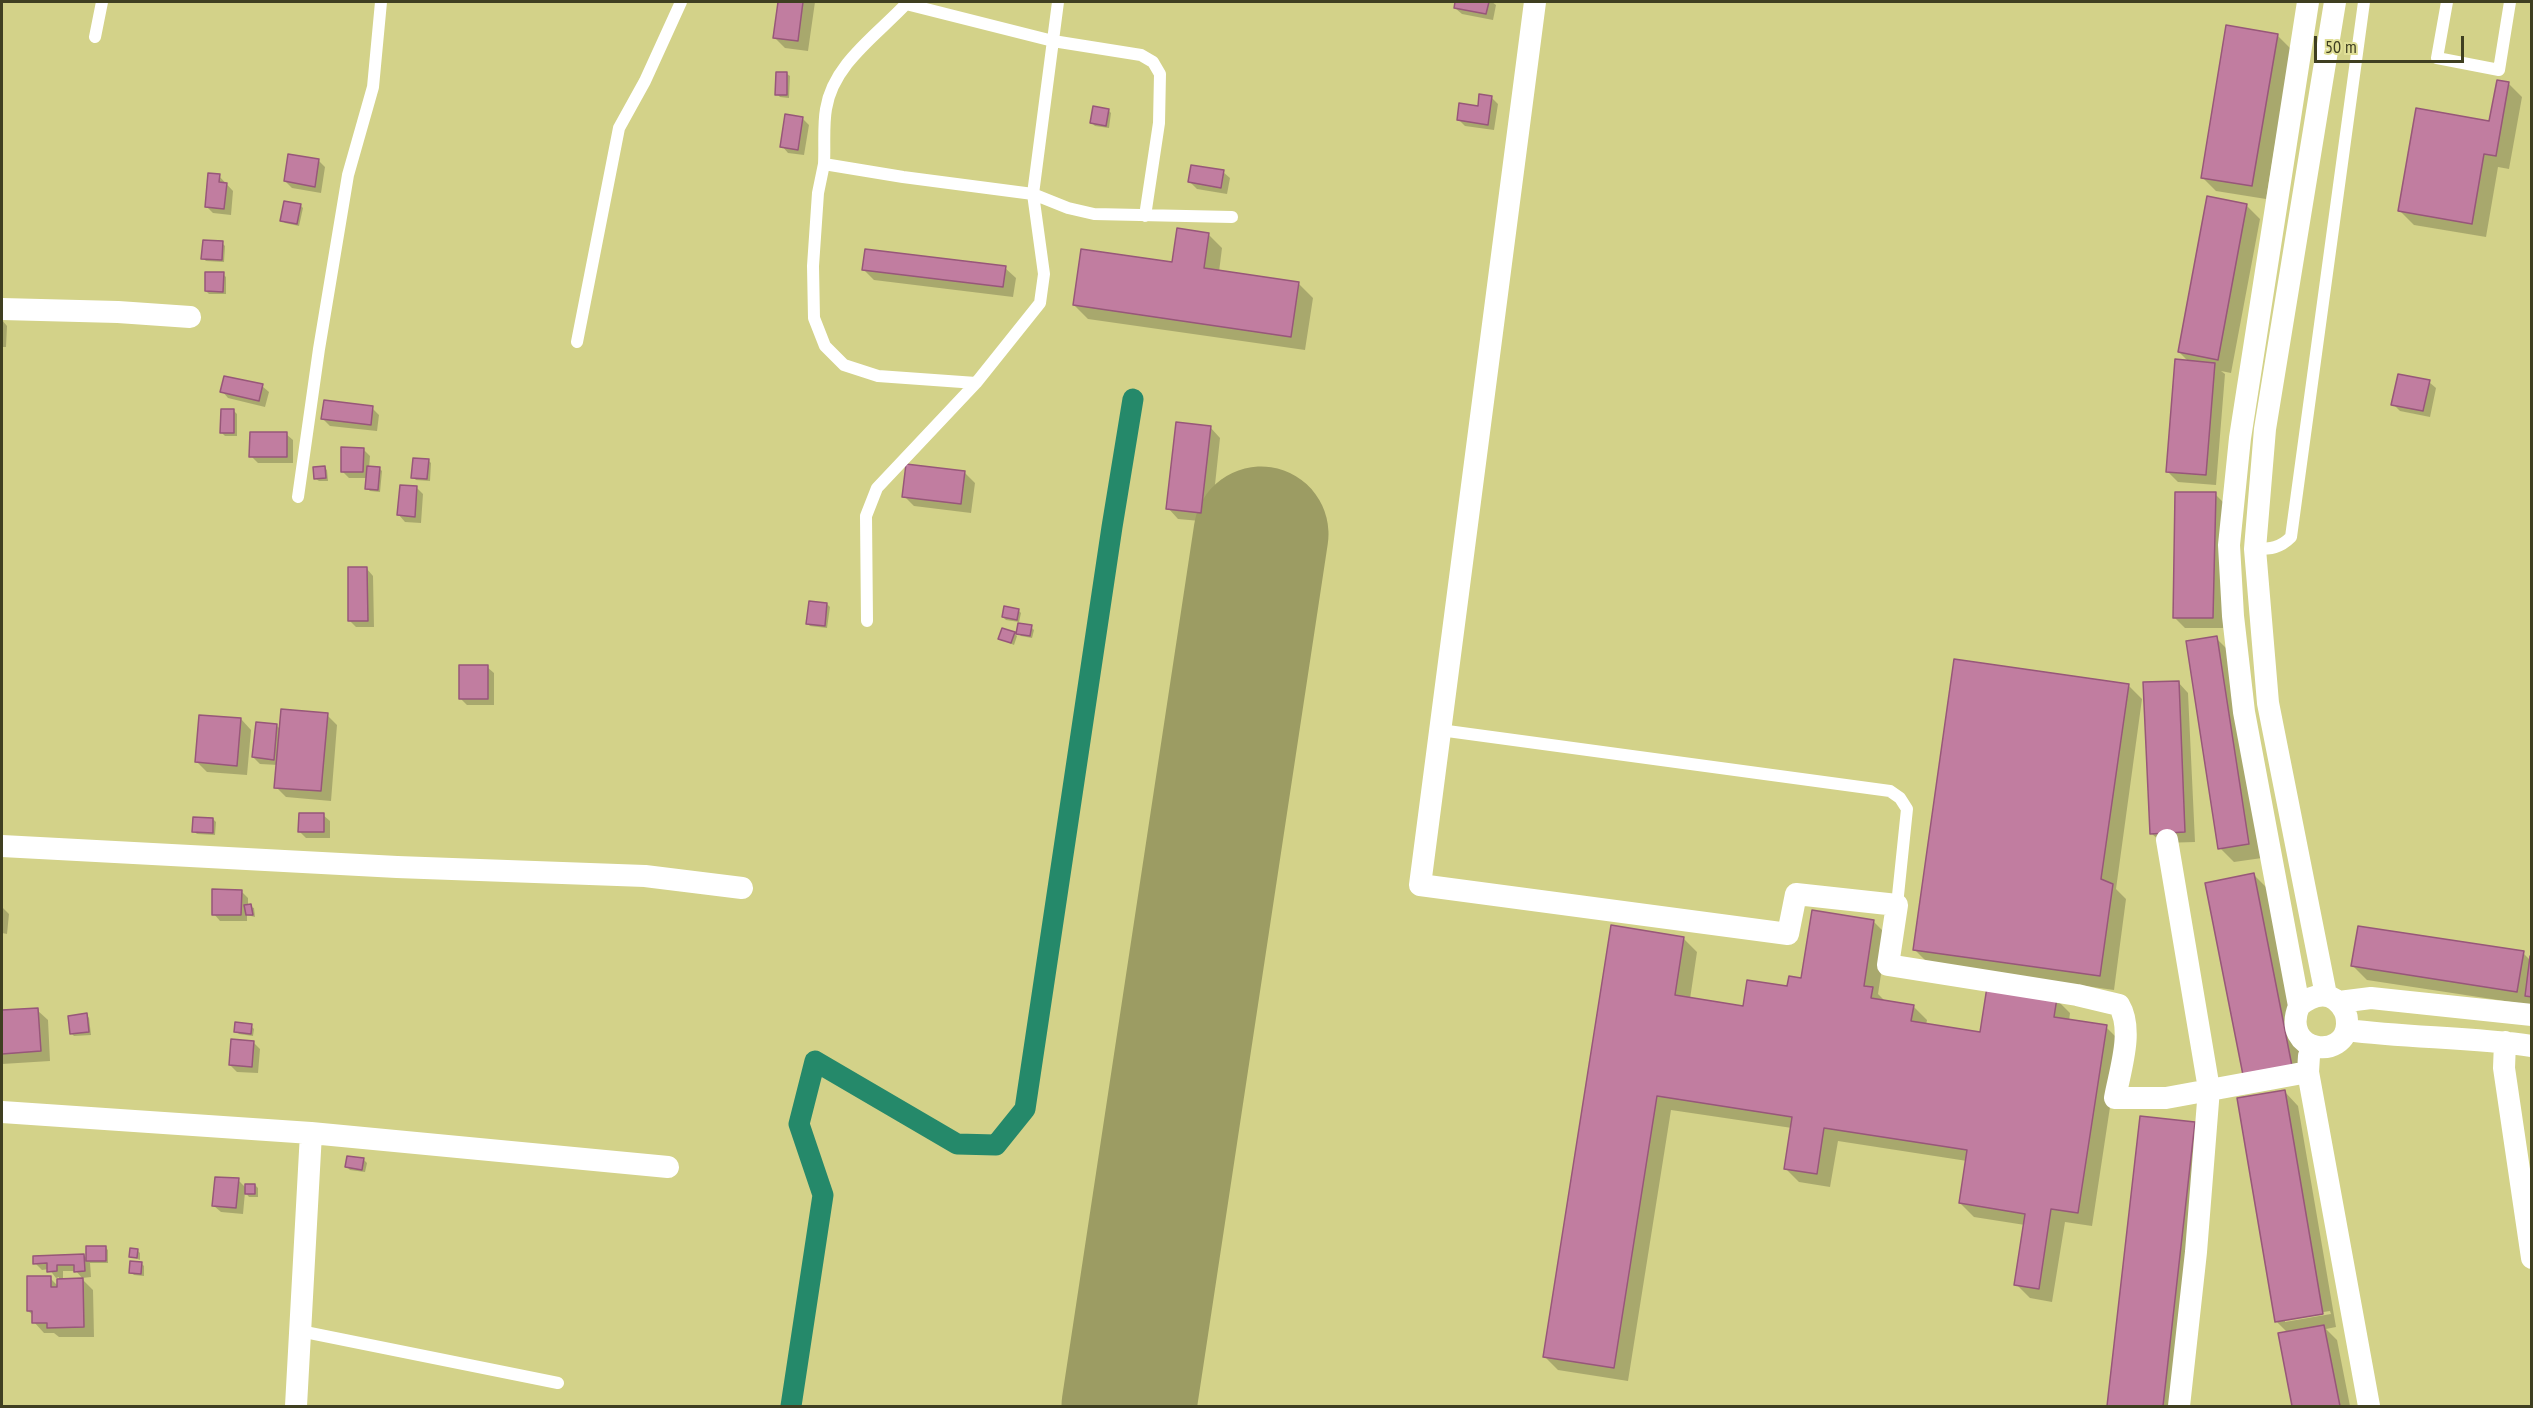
<!DOCTYPE html>
<html>
<head>
<meta charset="utf-8">
<style>
  body { margin:0 }
  #map { position:relative; width:2533px; height:1408px; overflow:hidden; background:#d3d289; font-family:"PT Sans Narrow",sans-serif }
  canvas { display:block }
  .frame { position:absolute; inset:0; border:3px solid #3f3f21; pointer-events:none }
  .scale { position:absolute; left:2314px; top:36px; width:150px; height:27px; box-sizing:border-box; border:3px solid #3f3f21; border-top:0; padding-left:8px; font-size:18px; line-height:21px; white-space:nowrap; color:#3f3f21; -webkit-text-stroke:4px #e0df96; paint-order:stroke }
</style>
</head>
<body>
<div id="map">
<canvas width="2533" height="1408"></canvas>
<div class="frame"></div>
<div class="scale">50 m</div>
</div>
<script>
const g = document.querySelector('canvas').getContext('2d');
g.lineJoin = 'round';
function fill(path, color) {
  g.fillStyle = color;
  g.fill(path, 'evenodd');
}
function trace(path, color, width, dash) {
  g.strokeStyle = color;
  g.lineWidth = width;
  g.lineCap = dash ? 'butt' : 'round';
  g.setLineDash(dash || []);
  g.stroke(path);
}
const shadow = new Path2D(`
  M779,2H815L808,51L785,48L775,38Z
  M1457,2H1492L1496,5L1493,20L1462,14L1455,8Z
  M2277,35L2291,49L2266,199L2216,191L2202,177Z
  M787,74L790,76L789,98L780,97L777,94Z
  M2508,83L2522,97L2509,169L2498,167L2486,237L2414,225L2400,211L2491,123Z
  M1491,97L1498,104L1494,130L1465,126L1459,120Z
  M1108,110L1111,113L1109,128L1095,126L1092,123Z
  M802,118L809,125L804,155L788,153L782,146Z
  M318,160L325,167L321,193L292,188L285,181Z
  M1223,172L1230,178L1227,194L1197,189L1190,182Z
  M219,176L233,191L231,215L213,213L206,206Z
  M300,205L303,208L299,226L285,223L282,220Z
  M2246,205L2260,219L2231,373L2221,371L2225,374L2216,485L2178,482L2167,471L2189,362L2179,352Z
  M1208,234L1222,248L1219,272L1299,284L1313,298L1305,350L1088,319L1074,305L1173,264Z
  M222,243L225,246L224,262L206,261L203,258Z
  M1005,268L1016,278L1013,297L874,280L864,270Z
  M223,274L226,277V294H209L206,291Z
  M2,320L7,326L6,347H2Z
  M2429,382L2436,388L2430,417L2400,411L2393,404Z
  M262,386L269,392L265,407L228,398L222,391Z
  M372,408L379,415L377,431L330,426L323,419Z
  M234,411L237,414V436H225L222,433Z
  M1210,427L1220,438L1211,522L1178,519L1168,508Z
  M286,434L293,440V463H258L251,456Z
  M363,449L370,456L369,468H379L382,471L380,492L370,491L367,488L368,478H349L342,471Z
  M428,460L431,463L430,481L416,480L413,477Z
  M324,467L327,470L328,481H319L316,479Z
  M965,473L975,483L971,513L914,506L904,496Z
  M417,488L423,494L421,523L405,522L399,515Z
  M2215,494L2225,504L2223,628H2185L2174,617Z
  M367,569L373,576L374,627H356L350,621Z
  M827,604L830,607L827,628L810,626L807,623Z
  M1018,610L1021,613L1019,622L1006,620L1003,617Z
  M1031,627L1034,630L1032,638L1021,636L1018,633Z
  M1014,633L1017,636L1014,645L1000,639Z
  M2216,638L2230,652L2262,858L2234,862L2220,848Z
  M487,667L494,673V705H467L460,698Z
  M2178,682L2188,693L2195,842L2162,843L2151,833Z
  M2128,685L2142,699L2116,889L2126,899L2114,990L1929,964L1915,950Z
  M327,715L337,725L331,801L286,797L276,787L278,765L260,764L253,757L277,726L281,730Z
  M241,719L251,730L247,775L207,772L197,762Z
  M323,815L330,821V838H306L300,832Z
  M213,819L216,822L215,835L197,834L194,831Z
  M2254,875L2268,889L2305,1080L2258,1089Z
  M241,891L248,898V906L254,908L255,917L247,915V921H220L214,914Z
  M2,907L9,914L7,934L2,933Z
  M1873,921L1887,935L1878,994L1886,1002L1913,1006L1927,1020L1926,1025L1981,1033L2056,999L2070,1013L2069,1021L2106,1027L2120,1041L2092,1226L2065,1222L2052,1302L2030,1298L2016,1284L2025,1225L1974,1217L1960,1203L1967,1161L1838,1141L1830,1187L1799,1182L1785,1168L1792,1128L1671,1110L1628,1381L1558,1370L1544,1356L1683,938L1697,952L1690,999L1744,1007L1803,979Z
  M2523,953L2531,961L2532,958L2531,1005L2367,980L2353,966Z
  M37,1010L48,1020L50,1061L2,1064V1012Z
  M87,1015L89,1018L91,1035L74,1036L72,1034Z
  M251,1026L254,1029L253,1036L239,1034L236,1031Z
  M253,1042L260,1049L258,1073L237,1072L230,1065Z
  M2285,1092L2298,1106L2336,1327L2326,1329L2337,1340L2350,1406H2293L2279,1335L2288,1333L2276,1321ZM2330,1311L2331,1314L2285,1322V1318Z
  M2142,1118L2195,1123L2209,1137L2178,1406H2109Z
  M364,1160L367,1163L365,1172L350,1170L347,1167Z
  M238,1180L246,1188L255,1185L258,1188V1197H249L245,1192L243,1214L221,1212L214,1206Z
  M105,1247L108,1250V1263H90L91,1277L82,1278L76,1271H63V1280H83L93,1290L94,1337H59L54,1333H44L34,1322V1316L28,1311L50,1278L59,1287V1277L56,1278L49,1269L42,1270L35,1263L84,1255L88,1260Z
  M137,1250L140,1253V1260L131,1256Z
  M141,1263L144,1266V1276L134,1275L131,1272Z`);
const canal = new Path2D(`
  M791,1406L823,1195L799,1124L815,1061L957,1144L996,1145L1025,1109L1112,527L1133,399`);
const runway = new Path2D(`
  M1129,1406L1261,534`);
const building = new Path2D(`
  M778,2H803L798,41L773,38Z
  M1455,2H1489L1486,14L1454,8Z
  M2226,25L2278,34L2252,186L2201,178Z
  M776,72H787V95H775Z
  M2497,80L2509,82L2496,156L2484,154L2472,224L2398,211L2416,108L2489,121Z
  M1479,94L1492,96L1488,125L1457,120L1459,103L1478,106Z
  M1093,106L1109,109L1106,126L1090,123Z
  M785,114L803,117L798,150L780,147Z
  M288,154L319,159L315,187L284,181Z
  M1191,165L1224,170L1221,188L1188,182Z
  M208,173L220,174L219,182L227,183L224,209L205,207Z
  M2207,196L2247,204L2218,360L2178,352Z
  M284,201L301,204L297,224L280,221Z
  M1177,228L1209,233L1204,268L1299,282L1291,337L1073,305L1081,249L1172,262Z
  M203,240L223,241L222,260L201,259Z
  M865,249L1006,266L1003,287L862,270Z
  M205,272H224L223,292L205,291Z
  M2175,359L2215,363L2206,475L2166,472Z
  M2398,374L2430,380L2423,411L2391,405Z
  M224,376L263,384L259,401L220,392Z
  M324,400L373,406L371,425L321,419Z
  M221,409H234V433H220Z
  M1176,422L1211,426L1201,513L1166,509Z
  M250,432H287V457H249Z
  M341,447L364,448L363,472H341Z
  M413,458L429,459L427,479L411,478Z
  M906,464L965,471L961,504L902,497Z
  M325,466L326,478L314,479L313,467Z
  M367,466L380,467L378,490L365,489Z
  M400,485L417,486L415,517L397,515Z
  M2175,492H2216L2213,618H2173Z
  M348,567H367L368,621H348Z
  M809,601L827,603L825,626L806,624Z
  M1004,606L1019,609L1017,620L1002,617Z
  M1018,623L1032,625L1030,636L1016,634Z
  M1002,628L1015,632L1011,643L998,639Z
  M2217,636L2249,844L2218,849L2186,641Z
  M1954,659L2129,684L2101,879L2113,884L2100,976L1913,950Z
  M459,665H488V699H459Z
  M2179,681L2185,832L2150,834L2143,682Z
  M281,709L328,713L321,791L274,788Z
  M199,715L241,718L237,766L195,762Z
  M256,722L277,724L274,760L252,757Z
  M299,813H324V832H298Z
  M193,817L213,818V833L192,832Z
  M2254,873L2292,1066L2243,1075L2205,883Z
  M212,889L242,890L241,915H212Z
  M251,904L253,915H246L244,905Z
  M1812,910L1874,920L1864,986L1873,987L1871,998L1914,1005L1911,1021L1980,1032L1987,987L2057,998L2054,1017L2107,1025L2078,1213L2051,1209L2039,1289L2014,1285L2025,1214L1959,1203L1967,1150L1824,1128L1817,1174L1784,1169L1792,1117L1657,1096L1614,1368L1543,1357L1611,925L1684,937L1675,995L1743,1006L1747,980L1787,986L1789,976L1801,978Z
  M2358,926L2524,951L2517,992L2351,966Z
  M2530,956L2532,957V997L2525,996Z
  M38,1008L41,1051L2,1054V1010Z
  M87,1013L89,1032L70,1034L68,1016Z
  M235,1022L252,1024L251,1034L234,1032Z
  M231,1039L254,1041L252,1067L229,1065Z
  M2285,1090L2323,1314L2275,1322L2237,1098Z
  M2140,1116L2195,1122L2163,1406H2107Z
  M347,1156L364,1158L362,1170L345,1167Z
  M215,1177L239,1178L236,1208L212,1206Z
  M245,1184H255V1194H245Z
  M86,1246H106V1261H86Z
  M130,1248L138,1249L137,1258L129,1257Z
  M84,1254L85,1271L74,1272V1265H57V1271L47,1272V1263L33,1264V1256Z
  M130,1261L142,1262L141,1274L129,1273Z
  M27,1276H51V1287H57V1279L83,1278L84,1327L47,1328V1323H32V1311H27Z
  M2324,1325L2340,1406H2292L2278,1333Z`);
const lane = new Path2D(`
  M2447,2L2437,58L2499,70L2510,2
  M95,37L102,2
  M824,164C825,146 823,126 826,109C833,64 877,35 906,4L1053,41L1141,55L1153,62L1160,74L1159,123L1145,216
  M577,342L619,128L645,81L681,2
  M976,383L878,376L844,365L825,346L814,318L813,266L818,193L824,164L903,177L1033,194L1068,208L1094,214L1232,217
  M298,497L319,349L348,175L373,87L381,2
  M2255,549C2271,549 2280,548 2291,537L2364,2
  M867,621L866,516L877,488L976,383L1040,303L1044,274L1033,194L1058,2
  M1440,730L1890,791L1900,798L1907,809L1897,905
  M300,1331L558,1383`);
const street = new Path2D(`
  M1535,2L1420,885L1788,934L1796,894L1897,905L1888,965L2077,995L2119,1005C2134,1030 2120,1070 2115,1098H2166L2308,1072
  M2,309L118,312L190,317
  M2167,840L2209,1089L2196,1252L2179,1406
  M2,846L397,867L645,876L742,888
  M2326,995L2268,703L2255,549L2265,429L2335,2
  M2339,1002L2371,998L2532,1015
  M2299,1006C2315,993 2332,990 2344,1010C2347,1015 2347,1018 2347,1024C2346,1061 2280,1053 2299,1006L2244,712L2233,616L2229,545L2240,438L2308,2
  M2347,1030C2408,1038 2470,1037 2532,1046
  M2505,1042L2504,1068L2532,1258
  M2309,1056L2308,1072L2369,1406
  M2,1112L311,1133L668,1167
  M296,1406L311,1133`);
fill(shadow, '#0003');
trace(canal, '#25896a', 21);
trace(runway, '#9c9c63', 135);
fill(building, '#c17da0');
trace(building, '#975779', 1.5);
trace(lane, '#fff', 12);
trace(street, '#fff', 22);
</script>
</body>
</html>
